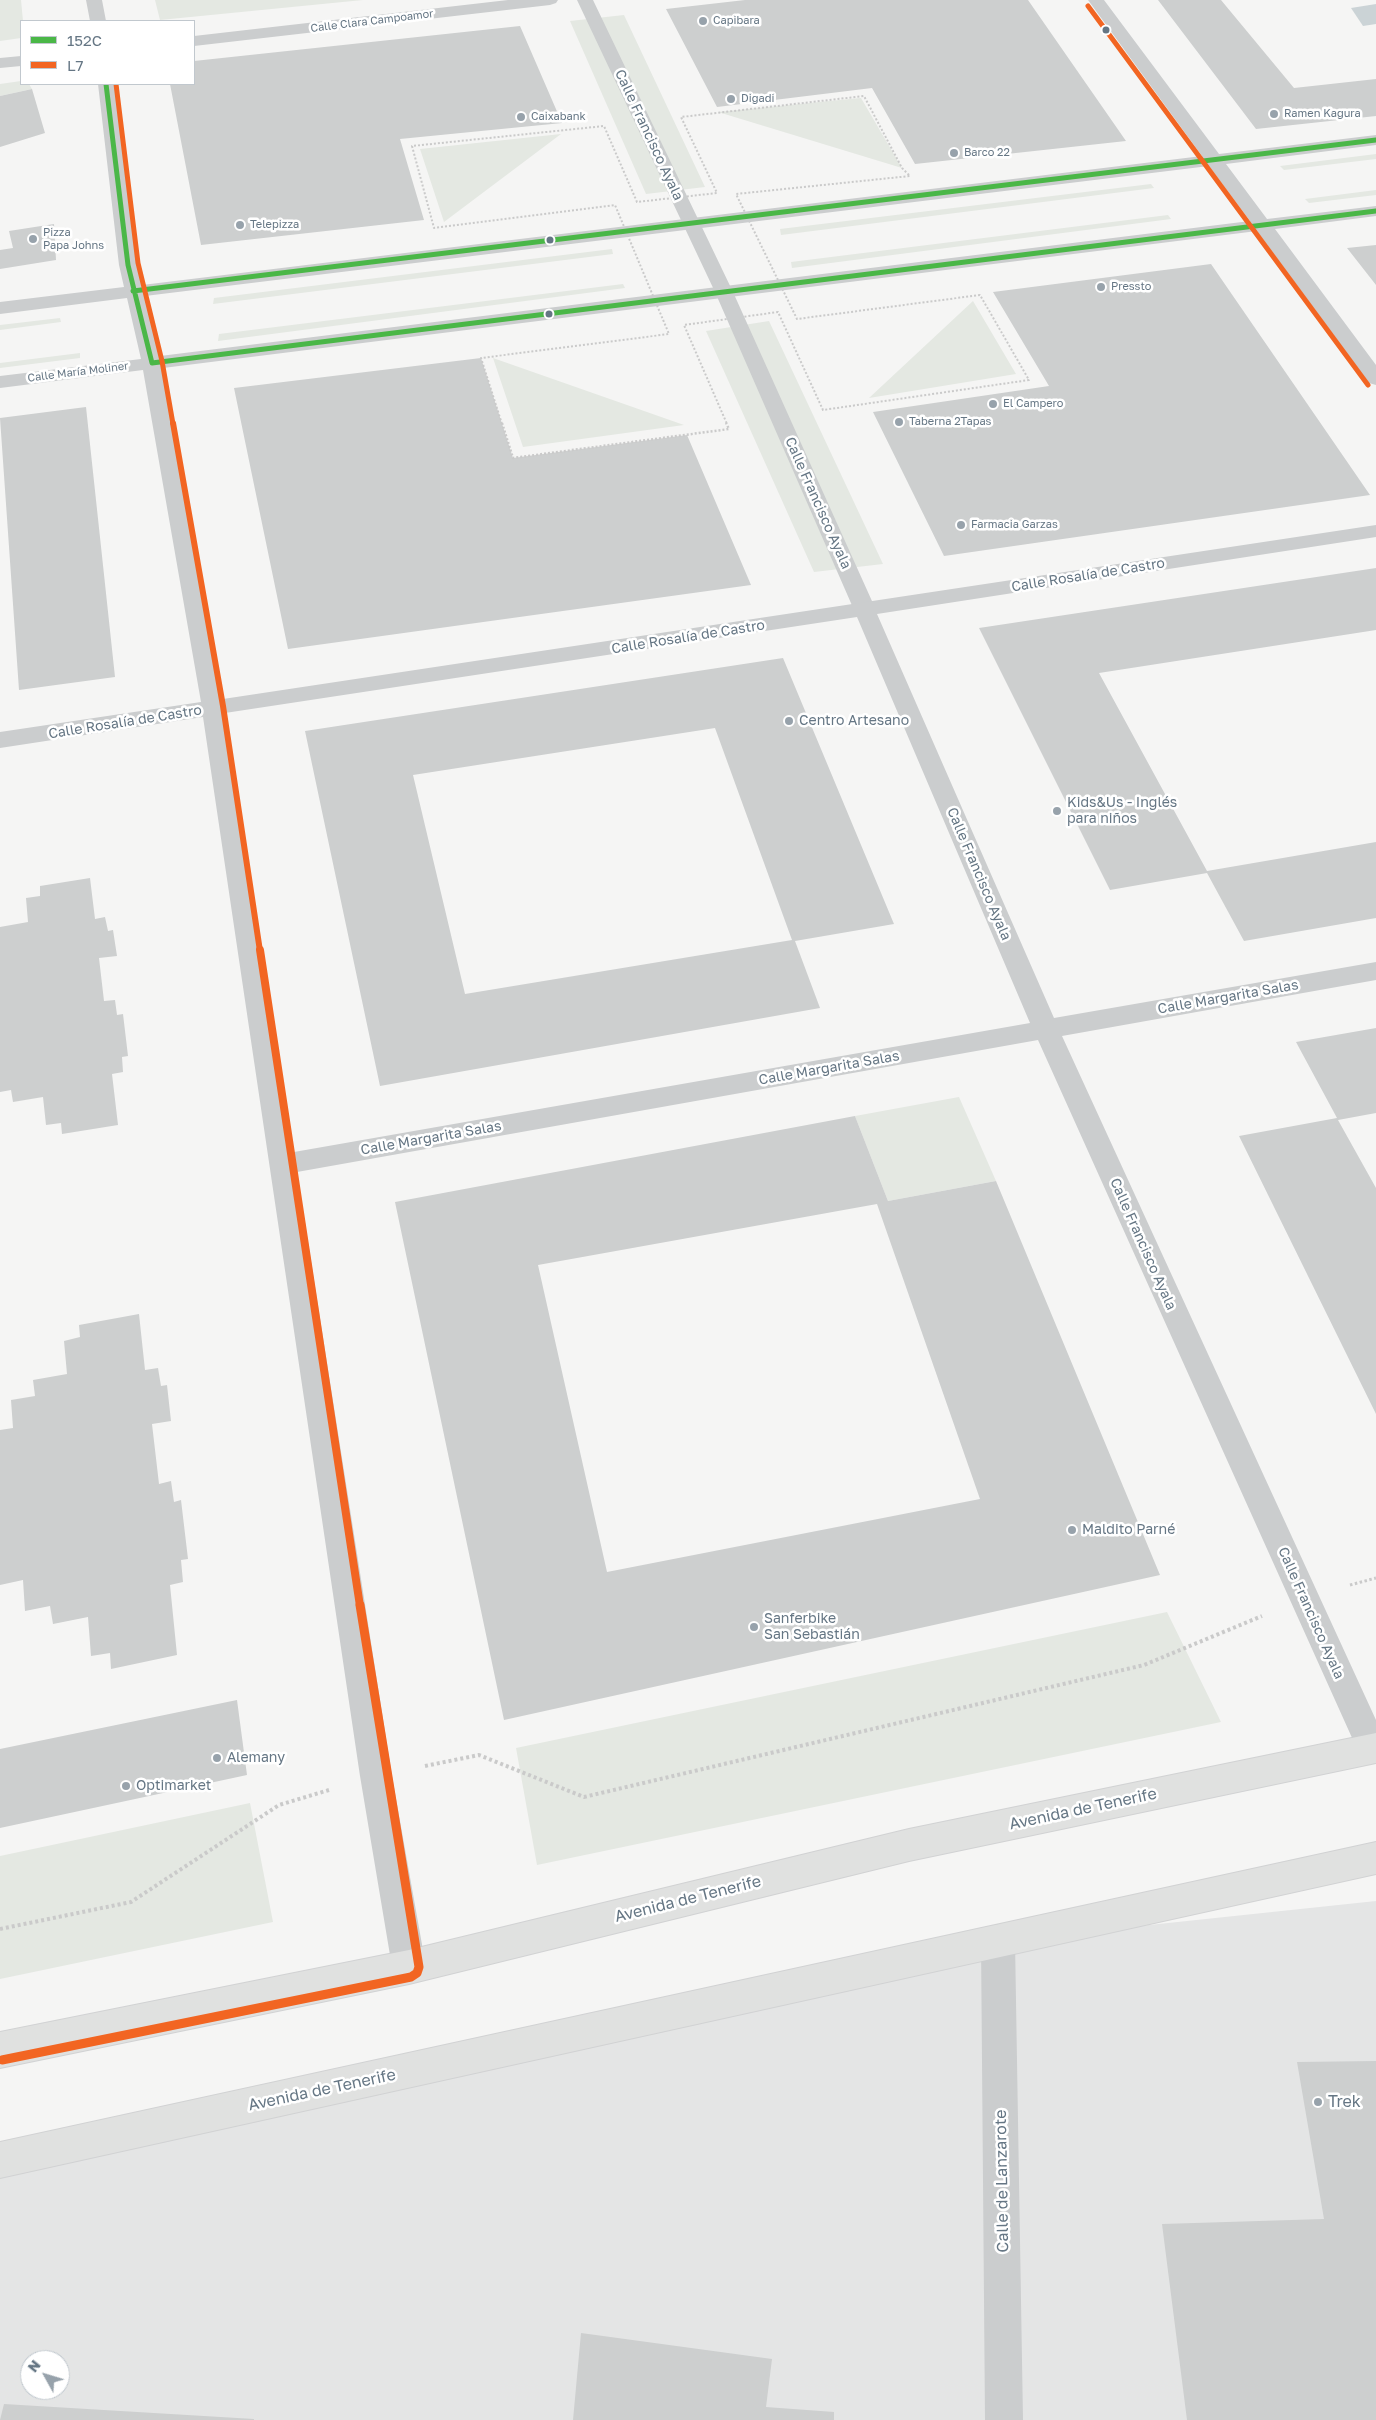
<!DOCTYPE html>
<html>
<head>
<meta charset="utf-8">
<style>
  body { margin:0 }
  #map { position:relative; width:1376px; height:2420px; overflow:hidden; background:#f5f5f4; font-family:"Golos Text",sans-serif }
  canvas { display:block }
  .legend { position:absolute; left:20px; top:20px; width:175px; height:65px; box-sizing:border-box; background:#fff; border:1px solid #c1c8ce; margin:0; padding:6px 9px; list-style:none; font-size:15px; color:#657684 }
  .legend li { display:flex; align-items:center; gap:10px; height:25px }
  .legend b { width:25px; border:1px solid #c1c8ce }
  .north { position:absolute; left:20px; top:2350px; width:50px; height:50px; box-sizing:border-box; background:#fff; border:1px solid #c1c8ce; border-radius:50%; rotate:309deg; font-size:14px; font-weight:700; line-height:20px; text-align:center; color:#657684 }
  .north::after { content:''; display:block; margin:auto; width:18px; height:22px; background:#97a2ab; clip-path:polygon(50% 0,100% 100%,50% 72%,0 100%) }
</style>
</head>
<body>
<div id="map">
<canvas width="1376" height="2420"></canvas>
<ul class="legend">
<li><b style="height:6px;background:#4ab747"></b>152C</li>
<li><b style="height:6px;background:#f26522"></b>L7</li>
</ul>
<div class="north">N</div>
</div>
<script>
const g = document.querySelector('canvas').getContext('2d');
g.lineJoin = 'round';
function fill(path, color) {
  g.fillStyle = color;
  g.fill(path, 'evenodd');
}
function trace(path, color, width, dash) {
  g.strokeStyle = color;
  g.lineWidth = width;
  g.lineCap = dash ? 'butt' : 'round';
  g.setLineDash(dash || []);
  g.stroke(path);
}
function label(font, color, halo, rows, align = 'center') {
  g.font = font + ' "Golos Text",sans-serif';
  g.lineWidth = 5;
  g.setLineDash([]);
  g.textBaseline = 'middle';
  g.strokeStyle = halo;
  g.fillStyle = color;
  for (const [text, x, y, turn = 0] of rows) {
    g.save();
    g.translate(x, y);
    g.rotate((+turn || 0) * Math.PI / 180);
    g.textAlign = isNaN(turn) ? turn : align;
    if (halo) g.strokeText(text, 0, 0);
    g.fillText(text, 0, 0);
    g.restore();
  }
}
const built = new Path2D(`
  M1376,1901V2420H0V2160L998,1941ZM30,2360H60V2390H30Z`);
const green = new Path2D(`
  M0,0H21L23,21H21V38L0,41Z
  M155,0H363L160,20Z
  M624,15L705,187L646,194L570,21Z
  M21,81V84H29L32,89L0,96V84Z
  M861,98L902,168L718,112L860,98Z
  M561,134L444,222L420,149Z
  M1376,154V159L1284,170L1280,166Z
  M1151,184L1154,188L781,235L780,229Z
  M1376,190V195L1309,203L1305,199Z
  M1168,215L1171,219L792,268L791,262Z
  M612,249L613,254L213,304L214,298Z
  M623,284L625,288L218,341L219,334Z
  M973,301L1016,374L869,398Z
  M60,318L61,322L0,330V325Z
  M769,321L883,564L814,572L706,331Z
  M80,353V358L0,368V363Z
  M493,358L684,425L523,447Z
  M959,1097L996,1181L888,1201L855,1116Z
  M1167,1612L1221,1722L537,1865L516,1748Z
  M250,1803L273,1922L0,1979V1856Z`);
const water = new Path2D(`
  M1376,4V24L1363,26L1351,8Z`);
const building = new Path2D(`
  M745,0H1028L1126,141L915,164L872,88L717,107L666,9Z
  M1158,0H1221L1294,88L1376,79V116L1256,129Z
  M520,26L562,123L400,139L424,220L201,245L170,84H194V61Z
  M32,89L45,133L0,147V96Z
  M54,224L56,260L0,269V250L13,248L9,231Z
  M1376,245V285L1347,248Z
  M1211,264L1370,495L944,556L873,412L1049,386L993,292Z
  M481,358L513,458L687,435L751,585L288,649L234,388Z
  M86,407L115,677L19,690L0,418Z
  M1376,568V630L1099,673L1207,871L1376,842V918L1244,941L1207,873L1110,890L979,628Z
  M783,658L894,924L795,941L820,1008L380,1086L305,731ZM715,728L792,940L465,994L413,775Z
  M90,878L95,919L105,917L108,931L113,930L117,956L99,958L104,1001L115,1000L117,1015L123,1014L128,1056L122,1057L123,1072L112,1074L118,1125L62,1134L61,1123L46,1125L43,1097L13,1102L11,1090L0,1092V927L28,922L26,898L40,896V886Z
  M1376,1028V1113L1338,1120L1376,1188V1414L1239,1136L1337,1118L1296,1042Z
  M855,1116L888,1201L996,1181L1160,1575L504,1720L395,1202ZM877,1204L980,1499L607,1572L538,1265Z
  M139,1314L145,1370L158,1368L161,1386L167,1385L171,1421L152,1424L159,1484L171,1481L174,1502L181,1500L188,1559L181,1560L183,1582L170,1585L177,1655L111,1669L110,1653L91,1656L88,1617L53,1624L50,1606L25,1611L23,1580L0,1585V1430L13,1428L11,1400L35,1396L33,1380L67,1374L64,1341L80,1337L79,1325Z
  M237,1700L247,1775L0,1828V1749Z
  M1376,2061V2420H1187L1162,2224L1324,2219L1297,2062Z
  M581,2333L772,2359L766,2407L834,2412V2420H573Z
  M4,2404L254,2419V2420H0Z`);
const pathFar3 = new Path2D(`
  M502,424L481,358L669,334L615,205L434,228L412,146L604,126L637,202L717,193L681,117L864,96L902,168L910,176L736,194L797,319L980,295L1029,380L823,410L778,312L684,325L727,424`);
const pathFar2 = new Path2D(`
  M502,423L513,458L729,429L726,423`);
const pathFar1 = new Path2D(`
  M1350,1585L1376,1578`);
const path = new Path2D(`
  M425,1766L479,1755L584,1797L1144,1665L1262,1616
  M0,1929L131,1902L279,1805L329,1790`);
const pedestrian = new Path2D(`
  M577,0H593L733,292L876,610L873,615L865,617L857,615L854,610L715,292Z`);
const minor = new Path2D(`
  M86,0H102L106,21H90Z
  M508,0H558L556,3L550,5L194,46V36Z
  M1088,0H1104L1219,154L1376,135V145L1226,164L1267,219L1376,206V216L1275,229L1376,365V385L1369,383L1257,231L163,368L223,699L1376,525V537L877,614L1054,1018L1376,962V980L1062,1036L1376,1720V1763L1373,1764L1362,1760L1038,1040L297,1172L392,1776L426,1967L421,1979L409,1984L397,1979L392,1967L360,1776L203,717L0,748V732L201,702L143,370L0,388V376L141,359L127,298L0,314V302L124,287L119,265L98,84H115L137,265L142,285L1202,156ZM1209,166L1250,221L160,356L145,296ZM857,617L1030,1023L294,1152L225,713Z
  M21,56V66L0,68V58Z
  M998,1924L1010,1929L1015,1941L1023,2420H985L981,1941L986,1929Z`);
const secondary = new Path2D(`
  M1376,1733V1763L909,1861L409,1984L0,2068V2032L409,1950L909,1829Z
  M1376,1842V1874L0,2178V2142Z`);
const bus1 = new Path2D(`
  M106,84L128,265L152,363L1376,211
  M133,291L1376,140`);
const bus2Far3 = new Path2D(`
  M1088,6L1368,385
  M116,84L138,263L162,361L173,424`);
const bus2Far2 = new Path2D(`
  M173,423L223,706L260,951`);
const bus2Far1 = new Path2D(`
  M260,950L360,1606`);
const bus2 = new Path2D(`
  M2,2060L411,1977L417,1973L419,1967L360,1605`);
const markers = [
  [703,21,5,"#97a2ab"],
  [1106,30,4.5,"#657684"],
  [731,99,5,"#97a2ab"],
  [1274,114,5,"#97a2ab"],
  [521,117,5,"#97a2ab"],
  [954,153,5,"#97a2ab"],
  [240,225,5,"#97a2ab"],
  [33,239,5,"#97a2ab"],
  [550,240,4.5,"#657684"],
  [1101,287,5,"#97a2ab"],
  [549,314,4.5,"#657684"],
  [993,404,5,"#97a2ab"],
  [899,422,5,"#97a2ab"],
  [961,525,5,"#97a2ab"],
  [789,721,5,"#97a2ab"],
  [1057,811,5,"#97a2ab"],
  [1072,1530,5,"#97a2ab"],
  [754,1627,5,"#97a2ab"],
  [217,1758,5,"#97a2ab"],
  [126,1786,5,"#97a2ab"],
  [1318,2102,5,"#97a2ab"]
];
const farStreetnames = [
  ["Calle Clara Campoamor",372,21,-7],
  ["Calle María Moliner",78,372,-7]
];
const farPoinames = [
  ["Capibara",713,21],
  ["Digadi",741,99],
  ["Ramen Kagura",1284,114],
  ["Caixabank",531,117],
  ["Barco 22",964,153],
  ["Telepizza",250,225],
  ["Pizza",43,233],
  ["Papa Johns",43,246],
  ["Pressto",1111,287],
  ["El Campero",1003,404],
  ["Taberna 2Tapas",909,422],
  ["Farmacia Garzas",971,525]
];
const streetNames = [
  ["Calle Francisco Ayala",649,135,65],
  ["Calle Francisco Ayala",818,503,66],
  ["Calle Rosalía de Castro",1088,575,-9],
  ["Calle Rosalía de Castro",688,637,-9],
  ["Calle Rosalía de Castro",125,722,-9],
  ["Calle Francisco Ayala",979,874,67],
  ["Calle Margarita Salas",1228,997,-10],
  ["Calle Margarita Salas",829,1068,-10],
  ["Calle Margarita Salas",431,1138,-10],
  ["Calle Francisco Ayala",1143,1244,66],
  ["Calle Francisco Ayala",1311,1613,66]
];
const poiNames = [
  ["Centro Artesano",799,721],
  ["Kids&Us - Inglés",1067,803],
  ["para niños",1067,819],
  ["Maldito Parné",1082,1530],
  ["Sanferbike",764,1619],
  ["San Sebastián",764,1635],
  ["Alemany",227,1758],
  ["Optimarket",136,1786]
];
const nearStreetnames = [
  ["Avenida de Tenerife",1083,1809,-12],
  ["Avenida de Tenerife",688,1899,-14],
  ["Avenida de Tenerife",322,2090,-12],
  ["Calle de Lanzarote",1002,2181,-91]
];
const nearPoinames = [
  ["Trek",1328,2102]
];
fill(built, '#e4e5e5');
fill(green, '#e4e8e2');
fill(water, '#cbd3d6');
fill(building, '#cdcfcf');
trace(secondary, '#d1d2d3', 2);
trace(pathFar3, '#cacaca', 2, [2, 2]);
trace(pathFar2, '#cacaca', 2.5, [2, 2]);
trace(pathFar1, '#cacaca', 3, [2.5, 2.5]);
trace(path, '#cacaca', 4, [3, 3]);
fill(pedestrian, '#cbcdce');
fill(minor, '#cbcdce');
fill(secondary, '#e0e1e0');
trace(bus1, '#4ab747', 5);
trace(bus2Far3, '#f26522', 5);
trace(bus2Far2, '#f26522', 6);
trace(bus2Far1, '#f26522', 8);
trace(bus2, '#f26522', 9);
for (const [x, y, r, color] of markers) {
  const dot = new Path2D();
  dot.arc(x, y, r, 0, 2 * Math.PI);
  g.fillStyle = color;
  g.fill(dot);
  trace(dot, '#fff', 2);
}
label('11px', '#657684', '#fff', farStreetnames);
label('11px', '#657684', '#fff', farPoinames, 'left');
label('14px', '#657684', '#fff', streetNames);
label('14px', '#657684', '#fff', poiNames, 'left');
label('16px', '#657684', '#fff', nearStreetnames);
label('16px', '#657684', '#fff', nearPoinames, 'left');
</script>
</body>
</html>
